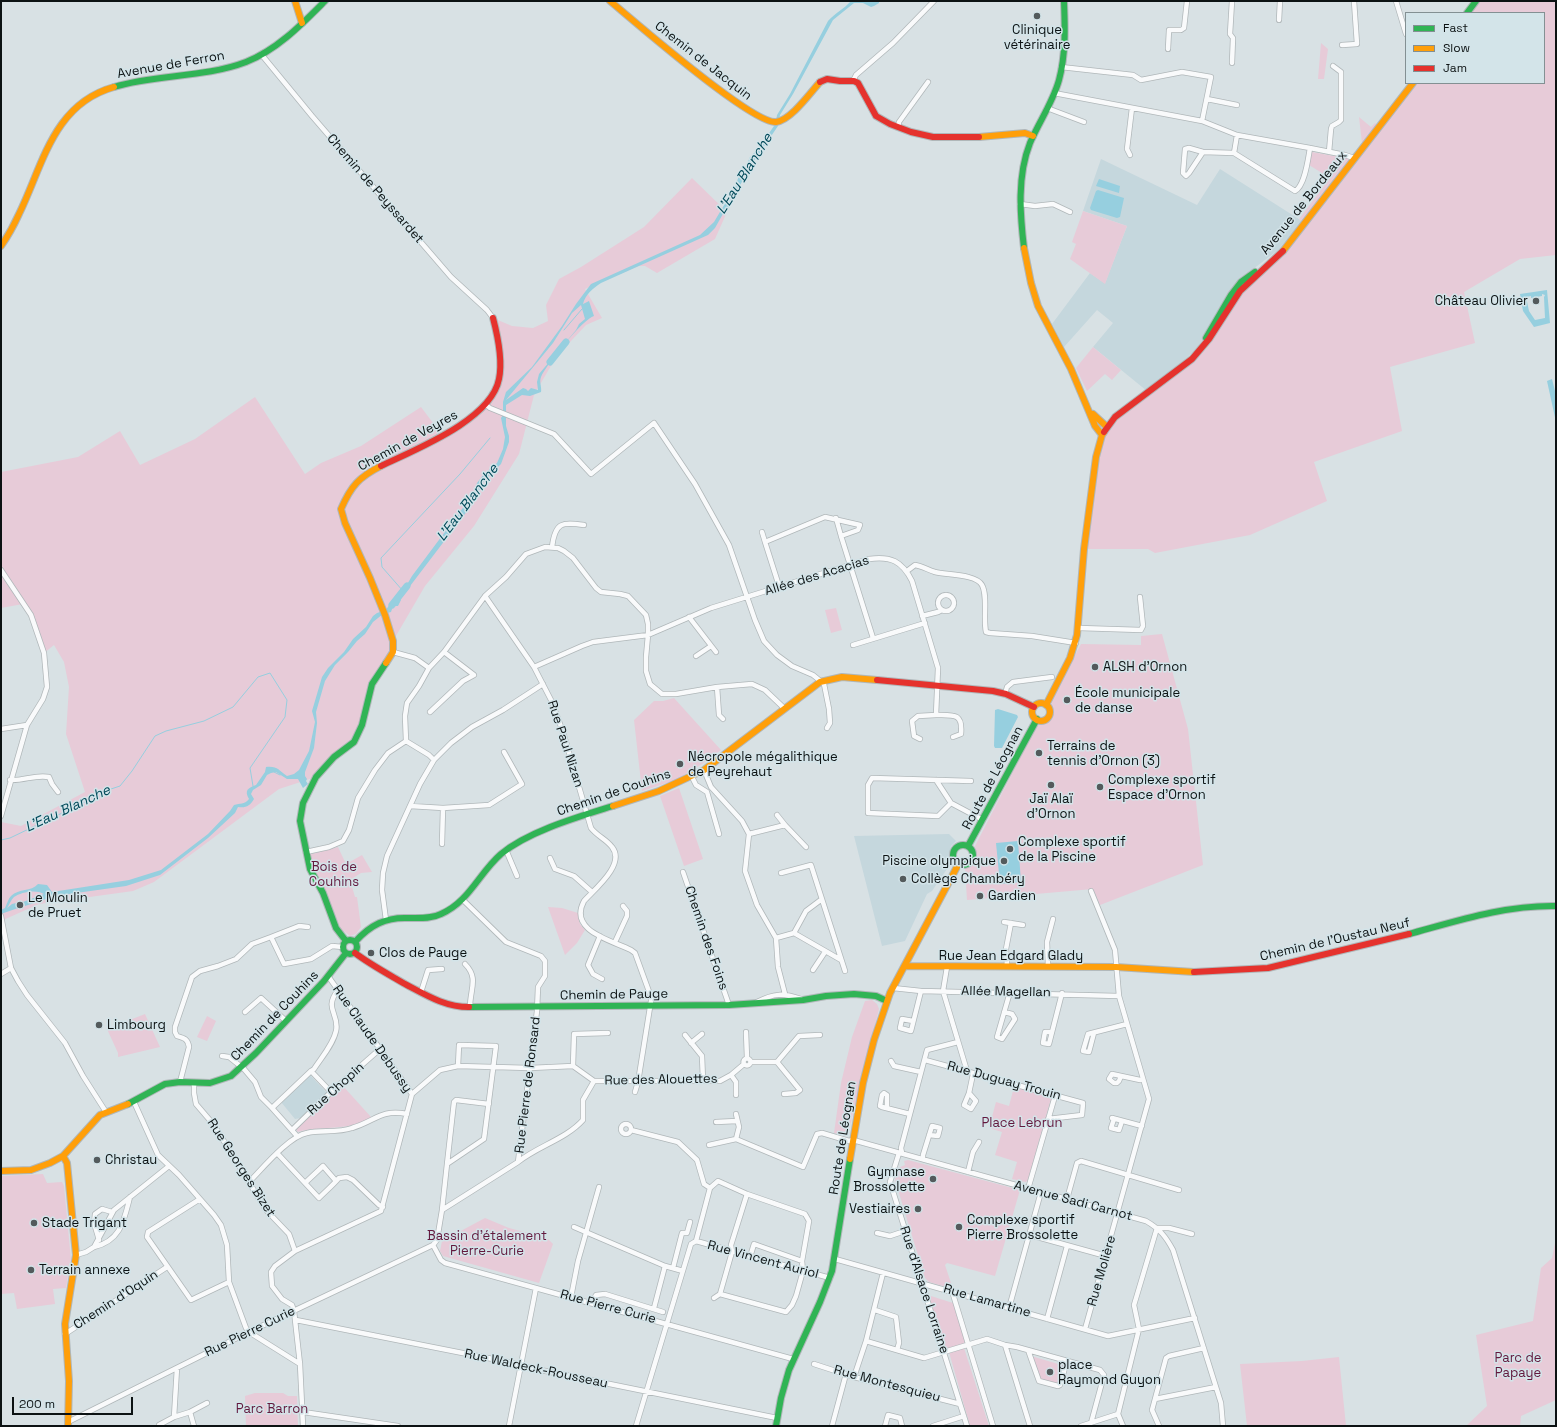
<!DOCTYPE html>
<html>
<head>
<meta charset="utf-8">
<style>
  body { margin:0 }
  #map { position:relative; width:1557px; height:1427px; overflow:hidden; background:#d8e1e4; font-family:"Space Grotesk",sans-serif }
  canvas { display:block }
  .frame { position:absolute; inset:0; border:2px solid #0c1213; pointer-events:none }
  .legend { position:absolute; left:1405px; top:12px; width:140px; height:72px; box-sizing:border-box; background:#d3e4e9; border:1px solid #839093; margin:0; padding:5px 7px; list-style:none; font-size:12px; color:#0c1213 }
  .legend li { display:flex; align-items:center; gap:8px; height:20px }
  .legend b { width:20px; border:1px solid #839093 }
  .scale { position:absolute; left:12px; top:1397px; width:121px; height:18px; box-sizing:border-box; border:2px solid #0c1213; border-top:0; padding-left:5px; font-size:12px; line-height:14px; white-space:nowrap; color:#0c1213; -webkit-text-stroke:3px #d3e4e9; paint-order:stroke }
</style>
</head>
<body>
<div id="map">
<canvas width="1557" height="1427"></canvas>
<div class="frame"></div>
<ul class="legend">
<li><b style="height:5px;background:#30b455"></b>Fast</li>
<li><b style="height:5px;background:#ff9f0a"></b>Slow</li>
<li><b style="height:5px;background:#e5322d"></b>Jam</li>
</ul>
<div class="scale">200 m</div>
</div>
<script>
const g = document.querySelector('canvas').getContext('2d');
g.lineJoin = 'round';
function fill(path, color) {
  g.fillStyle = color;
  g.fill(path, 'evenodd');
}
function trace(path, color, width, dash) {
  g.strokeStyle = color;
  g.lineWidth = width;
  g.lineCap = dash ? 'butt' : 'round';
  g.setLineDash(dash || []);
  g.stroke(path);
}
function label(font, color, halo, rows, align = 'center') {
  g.font = font + ' "Space Grotesk",sans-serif';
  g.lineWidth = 3;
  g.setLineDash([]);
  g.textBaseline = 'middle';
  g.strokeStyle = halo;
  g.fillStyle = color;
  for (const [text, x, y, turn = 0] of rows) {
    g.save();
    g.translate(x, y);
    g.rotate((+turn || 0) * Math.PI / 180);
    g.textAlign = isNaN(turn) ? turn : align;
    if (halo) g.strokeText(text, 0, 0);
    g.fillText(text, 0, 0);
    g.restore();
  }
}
const built = new Path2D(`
  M1101,159L1197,205L1220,169L1302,221L1278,250L1240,279L1208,333L1196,349L1165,378L1147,391L1093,347L1113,323L1097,310L1064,347L1052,324L1090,273L1105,283L1127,226L1083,211Z
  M949,834L956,841L951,846L949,857V866L932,891L927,894L905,941L882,946L854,836Z
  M310,1075L327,1093L301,1118L295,1119L281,1102Z`);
const green = new Path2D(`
  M1476,1H1556V255L1520,259L1464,292L1475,343L1390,367L1402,431L1314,462L1327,501L1250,535L1155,553L1148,549H1084L1096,457L1107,427L1179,370L1198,349L1241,282L1270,261L1282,249L1413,83H1544V13H1467Z
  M1321,43L1328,49L1324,79H1318Z
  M1359,117L1371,127L1375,123L1377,125L1362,143Z
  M1312,152L1345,158L1348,157L1349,160L1302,221L1299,219L1330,178L1309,165Z
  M692,178L727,212L715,239L657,273L645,266H639L585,289L602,318L586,325L556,357L534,395L519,454L474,526L425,586L393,641V652L372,684L354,742L316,777L279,789L154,882L133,891L39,904L1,921V822L21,826L85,792L66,734L69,687L64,662L54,645L44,653L31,615L23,604L1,608V472L78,457L120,431L140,465L195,439L255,397L305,474L321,463L361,446L421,407L442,435L486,405L499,379L493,318L512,326L533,328L548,321L546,305L559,279L581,267L644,227Z
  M1083,211L1127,226L1105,284L1070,259L1076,244L1072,242Z
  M1093,347L1121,370L1112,380L1105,374L1087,391L1076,368Z
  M836,608L842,630L831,633L825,610Z
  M1162,634L1188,729L1203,865L1100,905L1093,889L967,900L965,868C977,863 977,858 975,846L1037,725C1046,722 1050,719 1053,710L1051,705L1052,699L1081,644L1141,645V636Z
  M674,698L721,750L702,764L676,780L642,791L634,720L654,701H663Z
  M679,788L703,859L684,866L660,796Z
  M338,847L346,864L362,855L372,872L361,873L350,880L355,897H357L361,927L356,934L350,936L341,929L313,868L311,854Z
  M548,907L562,908L578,913L580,924L585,930L577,943L565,955Z
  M872,1000L877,1004L879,1009L848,1134L846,1136L834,1133L841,1083L852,1037L865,1001Z
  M145,1014L160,1047L118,1057V1053L107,1029Z
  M207,1016L216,1021L207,1041L197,1037Z
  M343,1086L371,1117C350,1132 322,1125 298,1132L295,1128Z
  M1014,1087L1049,1096L1051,1099L1028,1180L1026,1182L1012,1179L1017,1162L995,1155L1002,1132L989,1128L996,1102L1009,1106Z
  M908,1160L1020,1190L995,1276L947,1263L945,1265L953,1289L929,1282L925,1278L895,1180L898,1168L905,1165L904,1161Z
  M43,1174L47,1183L62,1182L64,1186L71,1260L68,1267L69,1269L66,1288L53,1289L55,1304L17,1309L14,1293L1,1294V1176Z
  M485,1218L509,1228L547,1238L553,1244L539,1283L443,1256L440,1251L442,1241Z
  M1556,1238V1400L1521,1416L1520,1426H1466L1487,1406L1476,1335L1533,1321L1541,1268L1552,1258Z
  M931,1296L953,1303L965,1342L963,1344L947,1349L945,1348L929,1298Z
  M964,1348L989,1426H970L949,1352Z
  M1031,1356L1065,1366L1058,1385L1040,1380Z
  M1339,1357L1346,1426H1247L1240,1364L1302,1361Z
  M255,1393H283L288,1396H297L298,1426H246L245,1396Z`);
const water = new Path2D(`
  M851,1H879V3L874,6L871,7L863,3H854L833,20L793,94L780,115L778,126L748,170L729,207L724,212L715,228L708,235L601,283C593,288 585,295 583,304L589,301L594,316C583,319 546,365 541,377C539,382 542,387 541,392L530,396L522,395L506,405V426L509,436V442L501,464L484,481L471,506L404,594L402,593L412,576L474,493L477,483L484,474L497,463L503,449L505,437L501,418L503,415V402L506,392L532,367L562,326L576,304L591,284L700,235L714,222L736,185L739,175L746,166L750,157L759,148L776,123L777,115L790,94L828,21C835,13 844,9 851,1ZM581,305L585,319L579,324L576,330L539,374L537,382L538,390L531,388L528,391L526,389L523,388L506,400L553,343L572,313Z
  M1099,179L1120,186L1119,193L1096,186Z
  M1098,190L1124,198L1120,217L1117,218L1091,210L1090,208L1096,191Z
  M1547,290L1550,323L1534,327L1523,311L1520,294ZM1542,294L1545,295L1544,297L1545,318L1535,320L1529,311L1526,297L1531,296V298L1542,296Z
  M1552,379L1556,395V422L1547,381Z
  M398,597L401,600L398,606H393L391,612L383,614L373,622L365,634L357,641L348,652L335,665L325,681L316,712L317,723L314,748L305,772V776L307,779L306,781L308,784L303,788L298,779H287L276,772L271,773L267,775L261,785L253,790L251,794L254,799C250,806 246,808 238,807L235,813L208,838L160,875L126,886L55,896L25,906L23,902L44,894C36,889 21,892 14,897C11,900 9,905 7,908L12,904L16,903L18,908L1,914V910L5,908C7,904 8,899 11,896C19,888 31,892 38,884L47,885L52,892L129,880L161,870L208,834L230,811L234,805C240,803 244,805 249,799C244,790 248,788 256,785L265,772L266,767C278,766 278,770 287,776L294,774L299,770L309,751L315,722L312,711L322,677L328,668L344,652L353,639L366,627L373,616L377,613L386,610L391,602Z
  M998,709L1017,715L1018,717L1002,748H995L994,746L995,710Z
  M1018,841L1021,882L1000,884L996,843Z`);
const stream = new Path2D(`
  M564,330L582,309
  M403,591L382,567L381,558L460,474L490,438
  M274,772L280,775
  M1,840L10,838L85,802L96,794L120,786L132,771L155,736L166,731L204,721L233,707L258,677L270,673L287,700L285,717L250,768L253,786
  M17,906L24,904`);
const river = new Path2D(`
  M550,362L566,342
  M392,605L407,586`);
const street = new Path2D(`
  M1396,1L1406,34
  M1279,20L1280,1
  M1342,45L1357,44L1354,1
  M1168,49L1169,30H1181L1184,28L1187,1
  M261,54L312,116L451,277L487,310L493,318
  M1232,63L1233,38L1230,34L1232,1
  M1061,67L1133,75L1141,80L1182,72L1211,77L1202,121
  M853,81L856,75L893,43L934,1
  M1054,93L1202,121L1237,135L1310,148L1345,155L1354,158
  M1207,99L1237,105
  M1047,108L1084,122
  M898,127L899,122L928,82
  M1237,135L1234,153L1295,191C1305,186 1308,159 1310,148
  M1203,152L1189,173L1186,176L1183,173L1185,149L1189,148L1203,152L1234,153
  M1329,152L1331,129L1332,126L1339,122L1341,120V72L1333,66
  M1130,155L1127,149L1132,108
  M1020,204L1035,206L1053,204L1070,212
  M486,405L490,408L554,434L591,474L654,423L695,484L729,545L755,620L764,641L777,655L792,666L813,675L824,684L829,709L830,723L827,728
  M836,518L841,536
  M762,532L765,542
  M552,547C555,522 562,522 584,525
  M1,570L31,615L44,653L47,687L43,699L27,725L1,816
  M907,571L915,565C922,566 928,570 935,572C947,575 976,574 982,585C988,596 983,618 986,632L990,633L1032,636L1076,643
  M779,586L765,542L825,517L860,525L858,530L841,536L873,638
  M938 603a8 8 0 1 1 16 0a8 8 0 1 1-16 0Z
  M485,596L534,667L551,700L563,732L591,828C597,836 606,839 612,847C626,864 595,889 584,901C568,931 611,940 631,950L635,953L651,997V1001L638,1082L635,1092
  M922,616L938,612L942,610
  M689,617L716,652
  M1079,628L1141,630L1143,626L1140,597
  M853,645L925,623
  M393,652L415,658L429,668
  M696,656L711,646
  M534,667L582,646L593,642L648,635L711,608L869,559C891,556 902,561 912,581L938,668L936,715L918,716L912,721L914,736L920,739
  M717,687L719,715L723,719
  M1005,694L1007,687L1013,682L1052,677
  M430,712L463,681L474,675L444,652
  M936,715C954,715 963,713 961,734L953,737
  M1,729L27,725
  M406,741L429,755L434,760
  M704,770L711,787L742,821L749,834L745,871L757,905L776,938L778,967L785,994
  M692,777L696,785L707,792L719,834
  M10,780C24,781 36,774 49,777L52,784L58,792
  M936,780L951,803
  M971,781L872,778L868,785V813L938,816L951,803L983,820
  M410,806L443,808L489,805L522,784L504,752
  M777,815L785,825
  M749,834L785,825L806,847
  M442,844L443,808
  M506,850L517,876
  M306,852L329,847L343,841L349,830L358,798L375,770L388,753L406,741L405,716L407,703L419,686L429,668L444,652L485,596L506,577L526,554L545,547L558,548L564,551L573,558L596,588L601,592L620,594L628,596L646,615L648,624V635L646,657V671L650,684L662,694H676L717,687L752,684L765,690L785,709
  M550,858L555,869L574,876L592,892
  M683,872L729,1005
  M781,873L811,865L845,971
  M1,916L11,968L18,981L27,995L65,1043L83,1076L106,1112
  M386,920L382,890L383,873L387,856L420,784L434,760L451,743L472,727L503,710L543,684
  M1004,922L1023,925
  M794,933L841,960
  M600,936L588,965L593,974L602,979
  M271,937L299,926L308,927
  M776,938L794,933L806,911L822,899
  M615,942L627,916V911L623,906
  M465,964C479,978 470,989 470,1007
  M1007,966L1006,949L1011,923
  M1048,966L1047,942L1053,919
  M947,967L943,991L967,1071
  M813,970L825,952
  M1,974L11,968
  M893,988L921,991L1119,996
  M421,992L428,970L442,969
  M757,1002C774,993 783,993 801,999
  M245,1012L261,998L286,1021
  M1004,1012L1012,1014L1015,1019L1002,1039L997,1037L1010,992
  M913,1021L902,1019L900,1028L911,1031L921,991
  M746,1032L747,1058
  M1052,1032H1045L1043,1043L1049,1044L1062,993
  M1094,1033L1089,1052L1083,1051L1088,1034L1127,1024
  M685,1035L702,1056L703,1080
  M691,1043L702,1034
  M222,1056L229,1057L244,1069L255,1082L261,1097L272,1108
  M743.5 1062a3.5 3.5 0 1 1 7 0a3.5 3.5 0 1 1-7 0Z
  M925,1060L1083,1103L1082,1115L1048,1119
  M891,1061L894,1066L921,1072
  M751,1062H777
  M777,1062L799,1036L820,1035
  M777,1062L800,1090L796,1093L784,1094
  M573,1066L574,1034L608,1033
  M311,1071L314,1069C321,1058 333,1045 336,1031C340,1014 323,1009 338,990
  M731,1075L736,1082V1095
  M1121,1076L1119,1081L1117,1083H1114L1109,1079L1112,1074L1140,1080L1143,1079
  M180,1082L189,1047C188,1039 184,1038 177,1036L175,1032V1027L192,977L200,971L218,966L236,959L252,944L271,937L284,964L311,959L332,946L343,947
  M194,1083V1093L196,1104L214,1125L266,1210L289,1234L295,1251
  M969,1093L964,1105L971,1109L976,1101L969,1093L973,1074
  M412,1094L440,1070L458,1066L530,1068L573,1066L594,1081H720L731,1075L744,1064
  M134,1102L158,1155L179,1175L214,1215L221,1225L227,1245L229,1282L246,1328L249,1332L300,1364
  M887,1108V1095L884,1093L882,1095L880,1106L882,1107L910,1114
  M736,1114L739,1127L736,1139
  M1112,1118L1142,1126
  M1114,1119L1111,1128L1119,1130L1122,1121
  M716,1122L737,1121
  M621 1129a5 5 0 1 1 10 0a5 5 0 1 1-10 0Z
  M292,1130L331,1092L380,1049
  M631,1130L678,1142L697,1160L704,1184L710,1188
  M297,1136L272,1108L311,1071L331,1092
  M709,1145L736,1139L803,1167L817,1134L822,1133L849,1141L853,1140L1146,1221C1160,1229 1166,1237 1173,1250L1221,1403L1223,1426
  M277,1153L305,1183
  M899,1153L890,1182L967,1426
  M902,1153L901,1148L927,1050L958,1042
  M923,1159V1155L932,1126L940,1128L938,1136L929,1135
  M518,1162C538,1146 566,1139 583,1120V1100L594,1081
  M447,1164L454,1102L456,1100L489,1104
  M968,1172L973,1152L979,1142
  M336,1181L323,1166L305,1183L319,1198C326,1191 333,1185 339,1178L347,1177L353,1180L379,1205L383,1207
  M249,1182C262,1169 289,1136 307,1133C321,1130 338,1133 352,1128C376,1121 380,1109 407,1114
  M1028,1189L1055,1096
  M200,1199L148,1232L147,1237L191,1300L229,1282
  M1067,1199L1077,1163L1081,1161L1179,1190
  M442,1210L447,1164L484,1139L496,1046L459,1045L458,1066
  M574,1227L665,1266L683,1271
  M877,1233L890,1236L905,1231
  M1030,1235L1106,1256
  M99,1240L94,1223L95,1214L102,1209L112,1212
  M696,1241L710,1188L718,1181L747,1194L805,1214L809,1221L802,1261L803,1271L796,1296L792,1305L786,1312L720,1294L732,1252L731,1245L747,1194
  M696,1241L830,1278
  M433,1245L441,1260L445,1263L793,1359
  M94,1247C121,1241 124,1220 130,1197
  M76,1255L86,1252L94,1247L114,1210L169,1166
  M750,1257L754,1244L802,1261
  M835,1259L1108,1336L1195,1318
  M673,1268L682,1233H687L690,1222
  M952,1291L993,1426
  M571,1297L578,1261L599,1187
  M714,1298L720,1294
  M592,1303L596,1295L605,1294L663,1312
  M654,1308L665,1266
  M1009,1308L1041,1192
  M875,1310L896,1317L899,1343L897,1350
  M1047,1319L1067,1246
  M296,1320L518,1364L521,1366L777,1418
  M1085,1329L1149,1099L1119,996L1115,950L1091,891
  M65,1334L167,1267
  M866,1341L924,1358L987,1339L1005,1345L1017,1347L1100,1370L1104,1375L1091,1423
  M1005,1345L1030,1426
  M1028,1350L1039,1381L1058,1386L1060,1385L1067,1361
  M814,1364L854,1377L960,1404
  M854,1377L866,1341L883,1273
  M1155,1399L1216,1387
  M303,1412L398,1426
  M1118,1414L1139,1329L1134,1305L1157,1228H1169L1192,1234
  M1118,1414L1123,1426
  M174,1417L190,1412
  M68,1422L249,1332L433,1245L437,1240L442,1210L518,1162L537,1011L538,987L545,976V961L541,956L506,942L463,900
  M159,1426V1425L174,1417L177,1368
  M194,1426L190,1412L207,1403
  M303,1426L300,1364L294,1311L292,1305L282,1299L272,1286L271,1272L275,1266L295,1251L381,1211L412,1094L328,976
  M509,1426L536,1288
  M636,1426L691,1244L696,1241
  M832,1426L846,1374
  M885,1426L888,1415L900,1418L902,1426
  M933,1426L964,1416
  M1081,1426L1118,1414
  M1159,1426L1152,1410L1166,1358L1169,1356L1204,1348`);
const fast = new Path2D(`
  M1467,13L1476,1
  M114,87C157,74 204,78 246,62C277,50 302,24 325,1
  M1024,248C1020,214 1017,176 1030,143C1039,122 1053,102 1059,80C1066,54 1065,27 1064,1
  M1206,338L1231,295L1241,282L1255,272
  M953 855a10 10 0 1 1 20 0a10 10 0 1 1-20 0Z
  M968,846L1037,719
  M1409,934C1457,921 1505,905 1556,906
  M343 947a7 7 0 1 1 14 0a7 7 0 1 1-14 0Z
  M346,941L336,928L323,893L310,869L300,821L303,803L316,777L334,757L354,742L362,725L372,684L386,663
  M355,942C370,925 386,917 408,918C419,918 431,919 441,914C469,902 479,873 501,854C529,831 578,817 613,806
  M469,1007L729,1005L803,1000L826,996L854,994L876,996L887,1001
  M128,1104L165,1084L180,1082L210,1083L231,1076L256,1053L324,981L346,953
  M776,1426L781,1398L789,1370L820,1302L832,1271L850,1159`);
const slow = new Path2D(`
  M295,1L302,23
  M610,1C634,21 752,124 776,122C791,120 810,93 820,82
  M979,137L1025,133L1033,136
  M1,246C8,236 14,225 19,214C43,165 53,104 114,87
  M1024,248L1031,283L1038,306L1071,369L1095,426L1102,435
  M1283,251L1413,83
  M1093,414L1107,427
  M381,466C359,477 351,486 341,509L345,523L370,578L385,615L393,641V652L386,663
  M1032 712a9 9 0 1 1 18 0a9 9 0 1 1-18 0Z
  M1046,705L1070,658L1077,635L1084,549L1096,457L1102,435L1104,432
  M613,806L659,791L704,770L820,682L842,677L877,680
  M905,966L1116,967L1194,972
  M63,1156L67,1163L76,1255L65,1324L69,1381L68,1426
  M850,1159L863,1083L874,1040L890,993L959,863
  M1,1171L31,1170L50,1163L63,1156L100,1115L128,1104`);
const jam = new Path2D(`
  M820,82L827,79L840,81H854L858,83L876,116L890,124L911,132L933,137H979
  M1104,432L1115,417L1192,359L1209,339L1240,291L1283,251
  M381,466C416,449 491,420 499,379C503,360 498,337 493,318
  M877,680L993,691L1006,694L1034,707
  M355,953C371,965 388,974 405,984C426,995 445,1007 469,1007
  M1194,972L1268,968L1409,934`);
const markers = [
  [1037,16,4,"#535a5c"],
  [1536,301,4,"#535a5c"],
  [1095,667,4,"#535a5c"],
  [1067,700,4,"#535a5c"],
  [1039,753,4,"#535a5c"],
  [680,764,4,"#535a5c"],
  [1051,785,4,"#535a5c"],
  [1100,787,4,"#535a5c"],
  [1010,849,4,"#535a5c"],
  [1004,861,4,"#535a5c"],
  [903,879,4,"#535a5c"],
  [980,896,4,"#535a5c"],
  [20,905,4,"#535a5c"],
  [371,953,4,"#535a5c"],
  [99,1025,4,"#535a5c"],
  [97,1160,4,"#535a5c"],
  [933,1179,4,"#535a5c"],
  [918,1209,4,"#535a5c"],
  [34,1223,4,"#535a5c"],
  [959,1227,4,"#535a5c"],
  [31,1270,4,"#535a5c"],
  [1050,1372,4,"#535a5c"]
];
const poiNames = [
  ["Clinique",1037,30,"center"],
  ["vétérinaire",1037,45,"center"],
  ["Château Olivier",1528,301,"right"],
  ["ALSH d'Ornon",1103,667],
  ["École municipale",1075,693],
  ["de danse",1075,708],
  ["Terrains de",1047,746],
  ["tennis d'Ornon (3)",1047,761],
  ["Nécropole mégalithique",688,757],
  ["de Peyrehaut",688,772],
  ["Complexe sportif",1108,780],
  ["Espace d'Ornon",1108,795],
  ["Jaï Alaï",1051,799,"center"],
  ["d'Ornon",1051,814,"center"],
  ["Complexe sportif",1018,842],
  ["de la Piscine",1018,857],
  ["Piscine olympique",996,861,"right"],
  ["Collège Chambéry",911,879],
  ["Gardien",988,896],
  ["Le Moulin",28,898],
  ["de Pruet",28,913],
  ["Clos de Pauge",379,953],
  ["Limbourg",107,1025],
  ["Christau",105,1160],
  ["Gymnase",925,1172,"right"],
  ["Brossolette",925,1187,"right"],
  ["Vestiaires",910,1209,"right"],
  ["Complexe sportif",967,1220],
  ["Pierre Brossolette",967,1235],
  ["Stade Trigant",42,1223],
  ["Terrain annexe",39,1270],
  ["place",1058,1365],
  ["Raymond Guyon",1058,1380]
];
const streetNames = [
  ["Chemin de Jacquin",703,61,38],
  ["Avenue de Ferron",171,65,-10],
  ["Chemin de Peyssardet",375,189,49],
  ["Avenue de Bordeaux",1304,203,-51],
  ["Chemin de Veyres",408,441,-29],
  ["Allée des Acacias",817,576,-17],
  ["Rue Paul Nizan",565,744,72],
  ["Route de Léognan",993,778,-62],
  ["Chemin de Couhins",614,793,-19],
  ["Chemin des Foins",706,938,71],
  ["Chemin de l'Oustau Neuf",1335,940,-13],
  ["Rue Jean Edgard Glady",1011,956],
  ["Allée Magellan",1006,992,1],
  ["Chemin de Pauge",614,995,-1],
  ["Chemin de Couhins",275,1016,-46],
  ["Rue Claude Debussy",372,1039,55],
  ["Rue des Alouettes",661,1080,-1],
  ["Rue Duguay Trouin",1004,1081,15],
  ["Rue Pierre de Ronsard",528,1085,-83],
  ["Rue Chopin",336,1089,-42],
  ["Route de Léognan",843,1138,-81],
  ["Rue Georges Bizet",241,1168,57],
  ["Avenue Sadi Carnot",1073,1201,15],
  ["Rue Vincent Auriol",763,1260,15],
  ["Rue Molière",1102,1271,-74],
  ["Rue d'Alsace Lorraine",924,1290,72],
  ["Chemin d'Oquin",116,1300,-33],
  ["Rue Lamartine",987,1301,16],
  ["Rue Pierre Curie",608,1307,15],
  ["Rue Pierre Curie",250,1332,-26],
  ["Rue Waldeck-Rousseau",536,1369,12],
  ["Rue Montesquieu",887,1384,15]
];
const parkNames = [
  ["Bois de",334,867],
  ["Couhins",334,882],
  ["Place Lebrun",1022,1123],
  ["Bassin d'étalement",487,1236],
  ["Pierre-Curie",487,1251],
  ["Parc de",1518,1358],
  ["Papaye",1518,1373],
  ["Parc Barron",272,1409]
];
const waterNames = [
  ["L'Eau Blanche",745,174,-58],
  ["L'Eau Blanche",468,503,-53],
  ["L'Eau Blanche",68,809,-25]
];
fill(built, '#c5d7dd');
fill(green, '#e7cbd8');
fill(water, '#96cfdf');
trace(stream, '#96cfdf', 1);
trace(river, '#96cfdf', 7);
trace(street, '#b0b7b9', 6);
trace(fast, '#b0b7b9', 8);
trace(slow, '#b0b7b9', 8);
trace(jam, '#b0b7b9', 8);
trace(street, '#f9fafb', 4.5);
trace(fast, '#30b455', 6);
trace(slow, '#ff9f0a', 6);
trace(jam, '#e5322d', 6);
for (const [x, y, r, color] of markers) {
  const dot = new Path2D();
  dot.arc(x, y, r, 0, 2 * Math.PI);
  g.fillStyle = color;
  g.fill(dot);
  trace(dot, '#d3e4e9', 1.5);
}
label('13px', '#0c1213', '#d3e4e9', poiNames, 'left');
label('13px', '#0c1213', '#d3e4e9', streetNames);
label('13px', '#63183d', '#d3e4e9', parkNames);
label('italic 14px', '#014959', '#d3e4e9', waterNames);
</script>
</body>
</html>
